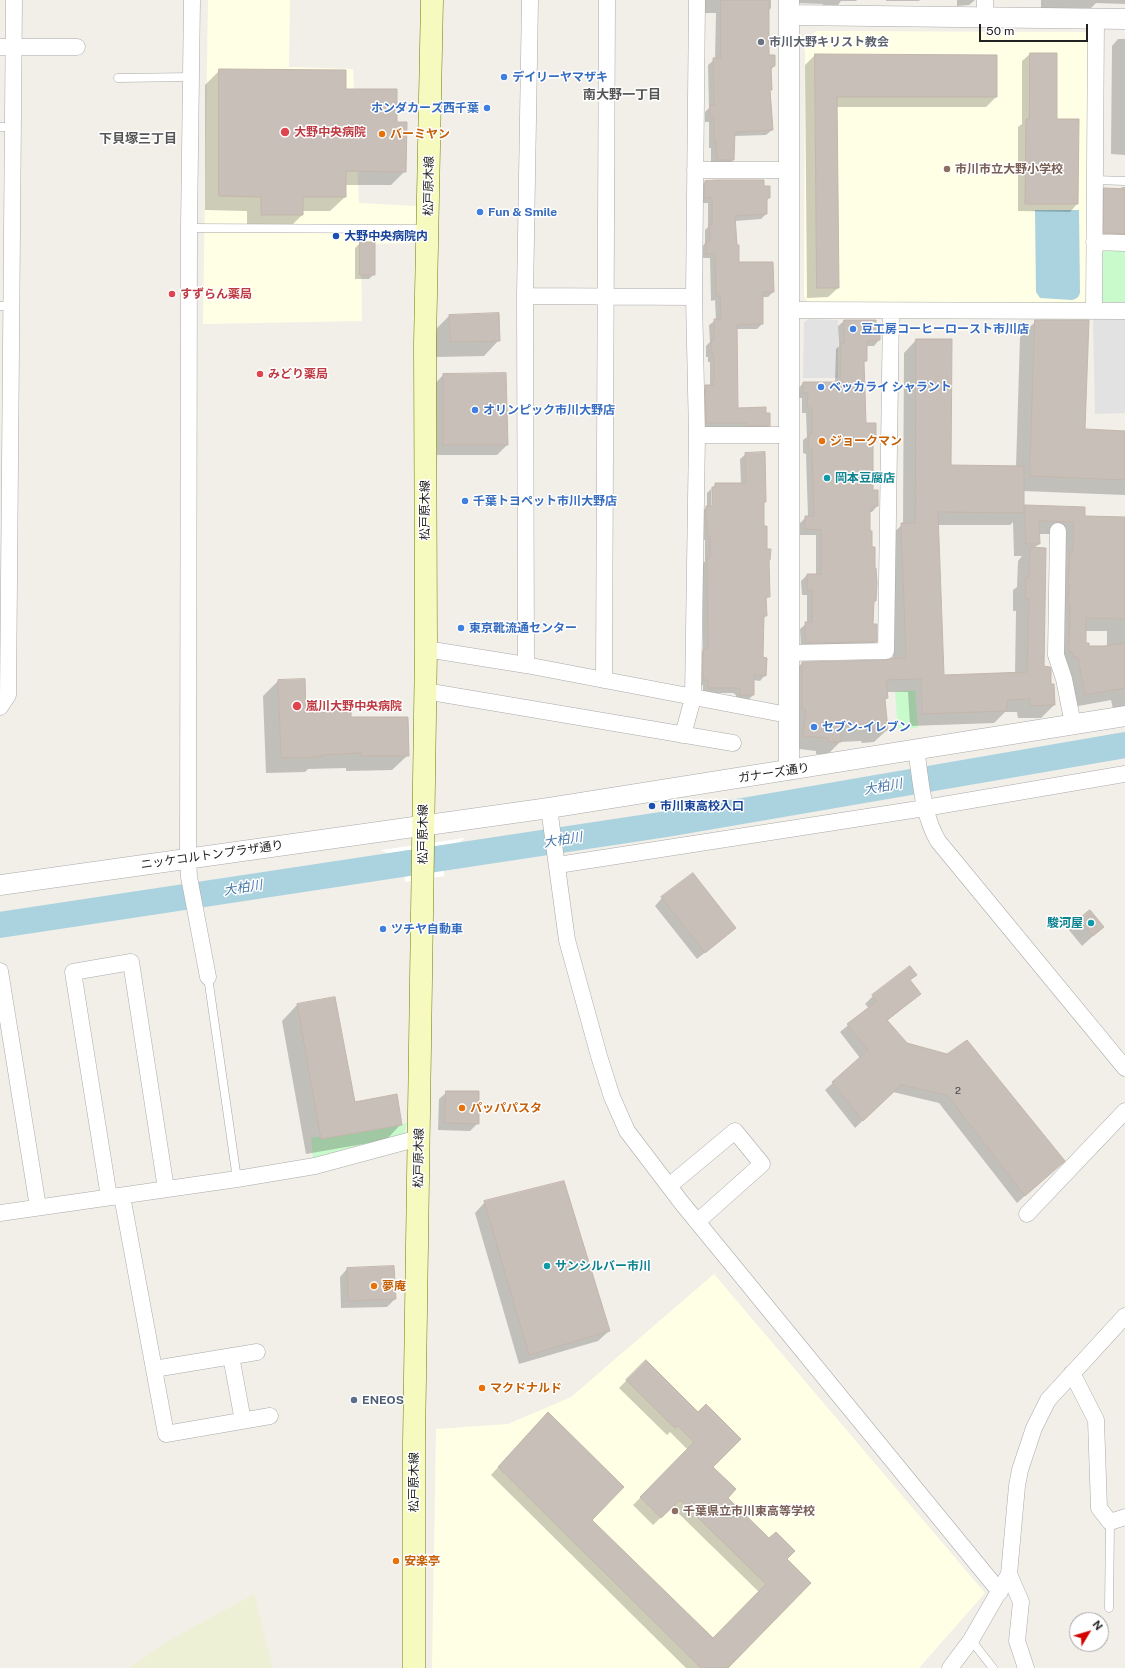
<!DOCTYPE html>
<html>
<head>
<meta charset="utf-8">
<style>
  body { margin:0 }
  #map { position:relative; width:1125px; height:1668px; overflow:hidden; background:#f2efe9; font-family:"Public Sans",sans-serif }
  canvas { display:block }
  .north { position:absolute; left:1069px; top:1612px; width:40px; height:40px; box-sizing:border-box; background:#fff; border:1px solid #a7a7a7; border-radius:50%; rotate:52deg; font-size:11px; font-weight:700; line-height:16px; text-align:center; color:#222 }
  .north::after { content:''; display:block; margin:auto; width:14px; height:18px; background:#d40000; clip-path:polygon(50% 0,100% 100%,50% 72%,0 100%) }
  .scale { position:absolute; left:979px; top:24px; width:109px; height:18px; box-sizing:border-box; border:2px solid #222; border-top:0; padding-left:5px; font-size:12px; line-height:14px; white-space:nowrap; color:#222; -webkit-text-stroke:3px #fff; paint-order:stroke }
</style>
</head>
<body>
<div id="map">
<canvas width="1125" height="1668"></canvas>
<div class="north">N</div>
<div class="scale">50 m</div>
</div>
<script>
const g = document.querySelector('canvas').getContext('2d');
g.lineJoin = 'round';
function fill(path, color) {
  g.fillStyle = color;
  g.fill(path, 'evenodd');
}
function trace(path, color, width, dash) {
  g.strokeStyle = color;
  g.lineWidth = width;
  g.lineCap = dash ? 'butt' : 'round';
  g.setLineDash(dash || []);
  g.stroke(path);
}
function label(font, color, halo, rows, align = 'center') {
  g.font = font + ' "Public Sans","Noto Sans JP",sans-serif';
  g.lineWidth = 3;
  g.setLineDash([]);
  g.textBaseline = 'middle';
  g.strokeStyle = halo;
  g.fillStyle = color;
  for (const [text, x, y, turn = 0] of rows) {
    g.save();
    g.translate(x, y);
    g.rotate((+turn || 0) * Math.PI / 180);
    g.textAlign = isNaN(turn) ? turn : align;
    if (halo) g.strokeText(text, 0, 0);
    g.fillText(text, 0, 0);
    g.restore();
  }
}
const education = new Path2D(`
  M208,0H290L289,67L353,69L359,203L416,206V243L361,244L362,321L203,324Z
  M816,31L1085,32L1089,37L1088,300L1084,304L808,302L804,297L805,42Z
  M714,1274L985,1593L919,1668H432L436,1429L508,1424L571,1397Z`);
const farmland = new Path2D(`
  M254,1594L273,1668H129L168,1641Z`);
const park = new Path2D(`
  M1102,248H1125V302H1102Z
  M915,690L918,728L898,729L895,692Z
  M407,1123L402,1140L313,1158L311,1138Z`);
const parking = new Path2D(`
  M1125,318V413L1095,414L1093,319Z
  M809,319L838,320V378H803L804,322Z`);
const water = new Path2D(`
  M1035,210H1079L1080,292C1079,297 1077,299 1072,300L1040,298L1036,292Z`);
const pier = new Path2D(`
  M465,838L449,851L444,863V876L405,882L404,870L396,857L381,850Z`);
const shadow = new Path2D(`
  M701,0H771V8L768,11V56L774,66L770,71L771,89L769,91L772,130L766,135L734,136L733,160L727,166H711V148H709V122H705V112L709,108L708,65L715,59L716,13H702Z
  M795,0H857L856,1H841L836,8L822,7L823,4L795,3Z
  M886,0H920L919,1H886Z
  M957,0H975L969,5L957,6Z
  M1041,0H1125V4L1096,3L1091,8H1074L1071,11L1041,12Z
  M1118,39H1125V155L1111,154L1112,46Z
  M1030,54L1056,120L1077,204L1070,212L1018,211V127L1022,124V61Z
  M815,55L996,56V97L986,107H836L838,288L828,297L807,298L805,65Z
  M220,70L345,90L396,123L405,171L391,185H345V197L330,211H302V215L288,229H247V211L205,210V85Z
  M705,182L763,187L769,198L766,201V214L761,219L735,221L738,263L773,292L768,297H762V324L757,329H737V409L765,414L769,425L764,430L702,428L701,391L710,385V362H708V357H706V346L710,342L709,325L716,320L715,300L711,301L710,258H702V247L705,243V230L708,227V203H700V187Z
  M1122,187H1125V240L1100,237V194L1105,189L1120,190Z
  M360,243L374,274L369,279H355V248Z
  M449,316L499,340L484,356L435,357L434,331Z
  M844,321L879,340L874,346H866V361L863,363L865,424L875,441L872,444V491L877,506L872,512H869L875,601L873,603L872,625L876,641L870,647L801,649L800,629L807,623V595H802L801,581L807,575H816V535H800V523L806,517H808L806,454L803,453V440L807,437L806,413H802V398H798V389L803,383H835L836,349L839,346L838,326Z
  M1036,321L1084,430L1125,432V495L1023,491V509L1026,506L1084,517L1125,518V707L1113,709L1111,700L1073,707L1061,669V534H1038L1039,544L1034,548L1043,667L1050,685L1054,705L1041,718H1018L1017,712H1005L994,723L910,726L908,692H886L887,698L884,700L887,730L874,742L862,743L861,741L840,742L828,754H816V751L791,748L790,676L802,663L886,662L893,659L889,537L903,524L904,353L916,340L950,466L1016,467L1020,337ZM1013,522L1014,556H1022L1018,561L1017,587L1013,590V611H1016L1015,674L943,676L938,525H1010ZM1085,631H1107V646L1088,648L1085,644Z
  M443,375L507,445L497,455H433V386Z
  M746,454L765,502L763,504V527L769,560L768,561L769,596L765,600L766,616L763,618L762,658L765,675L760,681L753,680V695L748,700H736V695L733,693H703V685H698V655L703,651L702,565L705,561V540H702L701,512L707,507V493L716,484H741L740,459ZM713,488V511H711V490Z
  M278,681L305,714L327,713L330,710L350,718L408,755L392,770L346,771V768L308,769L305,772L266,773L263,696Z
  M662,898L735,928L697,959L655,906Z
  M1090,911L1103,927L1082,946L1069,930Z
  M915,975L910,980L920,994L887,1021L906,1044L1056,1168L1017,1203L939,1103L893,1092L855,1128L825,1090L860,1058L840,1032L869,1008L865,1004L873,996Z
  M335,999L354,1103L401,1124L386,1140L306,1154L282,1021L297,1005Z
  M447,1092L478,1123L470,1131L438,1130L439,1099Z
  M485,1202L609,1331L598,1341L519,1364L475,1213Z
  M394,1267L395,1299L387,1307L341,1308L340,1277L347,1269Z
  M646,1361L711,1467L726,1498L786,1559L726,1668H686L491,1475L540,1421L591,1520L713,1640L759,1592L672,1507L653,1525L633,1505L688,1450L670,1432L667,1435L619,1388Z`);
const river = new Path2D(`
  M0,925L667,824L1125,745`);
const building = new Path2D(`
  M721,0H769V55H775V66L771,67L772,90H770L773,130L735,132L734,160H717L716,142H714V117H710V105H714L713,58H720Z
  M1030,53H1057V119H1079L1078,204H1025L1026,119H1029Z
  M815,54L997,55V97H837L839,288H817Z
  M219,69L346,70V89H397V122H407L406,172L346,171V197H303V215H261V197L219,196Z
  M717,180H764V186H770V198H767V214L735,216L737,245H739V262H773L774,292H763V324L737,325L738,408L766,407V413H770V426H746V423H706L705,385H713V380H714V358L713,357V352L711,353V340H714V319H721L720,296H716L715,254H706V241H710L709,224H712V198H704L705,181Z
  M1104,188L1125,189V234L1104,233Z
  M360,242H375V275H360Z
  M499,313L500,341L450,342L449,315Z
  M844,320H876V325H880V340L867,341V361H864L866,423H876V442H873V490H878V506L873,507V509H870V531H872V547H875V568H876L877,583L876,601H874L873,624H877V642L806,643L805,622H812V590H807V574H821V530L805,529V516H814L812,448H808L809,434H812V408H807L808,393H803V382H840L841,342L844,343Z
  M1035,320H1089L1085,429L1125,431V480L1030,476Z
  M916,339H952L951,465L1024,466V513L938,512L944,675L1027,672L1029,599H1025L1026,577H1029L1030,547L1046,548L1044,666L1050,667L1051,669V684H1054L1055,705L1030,706V699L1007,700V711L922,714L921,679L886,680L888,698L885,699L888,730L874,731V728L841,730V742H828V738L803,736L806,710H802V662L886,660L892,658H906L901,523H915Z
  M506,373L508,445H443V374Z
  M765,452L766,502H764V526H767V549H771L770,560H769L770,597H766L767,616H764L763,657L767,658L766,676L754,675V695H740V689L738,688H708V680H703V649H708L707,558H710V536H707L706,506H712V487H715V483H746L745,453Z
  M1025,505L1085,507V516L1125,517V619L1086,618V643H1089V646H1104L1125,643V688L1085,695L1078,657H1073V652H1069L1070,604H1068L1069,585H1068L1070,550H1073V522L1039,521L1040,544H1026Z
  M305,679L306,713L329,712V709H351V717H408L409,756H361V753L321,755L322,757L281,758L278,680Z
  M693,873L736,928L705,953L661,897Z
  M1090,910L1104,927L1093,936L1079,919Z
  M910,966L917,975L910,980L921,994L887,1020L907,1043L947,1054L967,1040L1065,1161L1025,1196L947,1095L901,1085L863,1121L832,1082L868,1050L847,1024L877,1001L872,995Z
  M335,997L355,1102L397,1094L402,1125L321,1139L297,1004Z
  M446,1091H479V1124L445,1123Z
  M564,1181L610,1331L529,1355L484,1201Z
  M394,1266L396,1299L348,1301L347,1268Z
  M646,1360L698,1412L706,1404L741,1439L713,1467L736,1489L728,1498L769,1538L776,1532L795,1551L787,1559L811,1583L728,1668H701L498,1467L548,1412L624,1487L592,1520L713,1638L766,1584L680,1500L661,1518L640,1497L694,1442L678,1426L675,1428L626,1380Z`);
const service = new Path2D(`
  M118,78L191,77
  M0,127H13
  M1095,180L1125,181
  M189,228L427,229
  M0,306H11
  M208,977L237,1179
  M1109,1608L1110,1522
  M971,1640L993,1668`);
const minor = new Path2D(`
  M192,0L189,228L188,859L189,877L208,977
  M985,0V17
  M0,47H77
  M695,170H789
  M1094,242L1125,243
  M525,296L694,297
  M789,310L1125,311
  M1094,311L1096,19
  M697,435H789
  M1058,531L1056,655L1064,679L1073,724
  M426,649L526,665L788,715
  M788,653L886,651L891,311
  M526,665L525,296L530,0
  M604,680L607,0
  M425,691L733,743
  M0,707L8,695L14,0
  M683,735L693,698L697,435L694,297L697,0
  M916,749C921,781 922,813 938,841L1125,1068
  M549,808L567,940L599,1056L612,1097L627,1131L681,1202L1000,1592
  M558,865L925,808L1125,774
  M0,971L38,1207
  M669,1186L735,1131L762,1164L697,1222
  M122,1196L166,1434L270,1416
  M109,1197L73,972L131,962L166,1189
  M0,1213L237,1179L315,1166L419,1138
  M1027,1214L1125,1111
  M231,1356L243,1421
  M154,1369L257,1352
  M1072,1373L1096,1420L1099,1508L1110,1522L1125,1517
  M1009,1574L1021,1602L1017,1641L1026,1668
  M950,1668L971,1640L1009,1574L1017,1486L1020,1470L1034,1428L1048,1400L1125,1316`);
const tertiary = new Path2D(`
  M789,15L1125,19
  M789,770V0
  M0,885L549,808L1125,716`);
const secondary = new Path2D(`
  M414,1668V1443L426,649L425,343L432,0`);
const markers = [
  [761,42,4,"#6b7280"],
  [504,77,4,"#3f7fe0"],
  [487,108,4,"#3f7fe0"],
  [285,132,5,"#e0444e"],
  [382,134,4,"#e8710a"],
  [947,169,4,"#8d6e63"],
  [480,212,4,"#3f7fe0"],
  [336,236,4,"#1a4fb4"],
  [172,294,4,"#e0444e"],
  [853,329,4,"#3f7fe0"],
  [260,374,4,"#e0444e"],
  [821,387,4,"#3f7fe0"],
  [475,410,4,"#3f7fe0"],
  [822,441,4,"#e8710a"],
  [827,478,4,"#0f9aa8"],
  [465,501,4,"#3f7fe0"],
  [461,628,4,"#3f7fe0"],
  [297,706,5,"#e0444e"],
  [814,727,4,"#3f7fe0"],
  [652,806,4,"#1a4fb4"],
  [1091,923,4,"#0f9aa8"],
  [383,929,4,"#3f7fe0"],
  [462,1108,4,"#e8710a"],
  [547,1266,4,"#0f9aa8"],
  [374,1286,4,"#e8710a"],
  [482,1388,4,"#e8710a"],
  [354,1400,4,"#5c6f8a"],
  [675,1511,4,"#8d6e63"],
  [396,1561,4,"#e8710a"]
];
const numberNames = [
  ["2",958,1091]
];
const worshipNames = [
  ["市川大野キリスト教会",769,42]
];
const shopNames = [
  ["デイリーヤマザキ",512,77],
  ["ホンダカーズ西千葉",479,108,"right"],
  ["Fun & Smile",488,212],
  ["豆工房コーヒーロースト市川店",861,329],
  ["ベッカライ シャラント",829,387],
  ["オリンピック市川大野店",483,410],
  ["千葉トヨペット市川大野店",473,501],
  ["東京靴流通センター",469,628],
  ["セブン-イレブン",822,727],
  ["ツチヤ自動車",391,929]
];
const healthNames = [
  ["大野中央病院",294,132],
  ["すずらん薬局",180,294],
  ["みどり薬局",268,374],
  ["嵐川大野中央病院",306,706]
];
const foodNames = [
  ["バーミヤン",390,134],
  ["ジョークマン",830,441],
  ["パッパパスタ",470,1108],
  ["夢庵",382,1286],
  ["マクドナルド",490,1388],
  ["安楽亭",404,1561]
];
const educationNames = [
  ["市川市立大野小学校",955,169],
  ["千葉県立市川東高等学校",683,1511]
];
const streetNames = [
  ["松戸原木線",429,186,-89],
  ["松戸原木線",425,510,-90],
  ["ガナーズ通り",774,773,-9],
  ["松戸原木線",423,834,-90],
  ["ニッケコルトンプラザ通り",212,855,-8],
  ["松戸原木線",419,1158,-89],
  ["松戸原木線",414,1482,-90]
];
const transitNames = [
  ["大野中央病院内",344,236],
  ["市川東高校入口",660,806]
];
const cultureNames = [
  ["岡本豆腐店",835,478],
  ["駿河屋",1083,923,"right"],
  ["サンシルバー市川",555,1266]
];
const serviceNames = [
  ["ENEOS",362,1400]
];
const neighbourhoodNames = [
  ["南大野一丁目",622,95],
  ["下貝塚三丁目",138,139]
];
const waterNames = [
  ["大柏川",883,787,-10],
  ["大柏川",563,840,-9],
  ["大柏川",243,888,-9]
];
fill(education, '#ffffe5');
fill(farmland, '#eef0d5');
fill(park, '#c8facc');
fill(parking, '#e2e2e2');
fill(water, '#aad3df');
fill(pier, '#fff');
fill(shadow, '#0003');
trace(river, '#aad3df', 26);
fill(building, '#c7bfb8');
trace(building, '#c4b6ab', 1);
trace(service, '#a9a9a9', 9);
trace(minor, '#a9a9a9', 17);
trace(tertiary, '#a9a9a9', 21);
trace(secondary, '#707d05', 23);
trace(service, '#fff', 8);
trace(minor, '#fff', 16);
trace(tertiary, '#fff', 20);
trace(secondary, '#f7fabf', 22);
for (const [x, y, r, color] of markers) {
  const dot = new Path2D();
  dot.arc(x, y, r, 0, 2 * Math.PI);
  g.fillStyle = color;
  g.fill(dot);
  trace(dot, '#fff', 1.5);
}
label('10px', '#4b4948', null, numberNames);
label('bold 12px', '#5b616d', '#fff', worshipNames, 'left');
label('bold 12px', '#366cbe', '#fff', shopNames, 'left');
label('bold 12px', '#be3a42', '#fff', healthNames, 'left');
label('bold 12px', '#c56008', '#fff', foodNames, 'left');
label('bold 12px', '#785e54', '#fff', educationNames, 'left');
label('12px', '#222', '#fff', streetNames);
label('bold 12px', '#164399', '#fff', transitNames, 'left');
label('bold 12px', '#0d838f', '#fff', cultureNames, 'left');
label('bold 12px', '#4e5e75', '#fff', serviceNames, 'left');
label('bold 13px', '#555', '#fff', neighbourhoodNames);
label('italic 13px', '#4a7aab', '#fff', waterNames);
</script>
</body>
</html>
